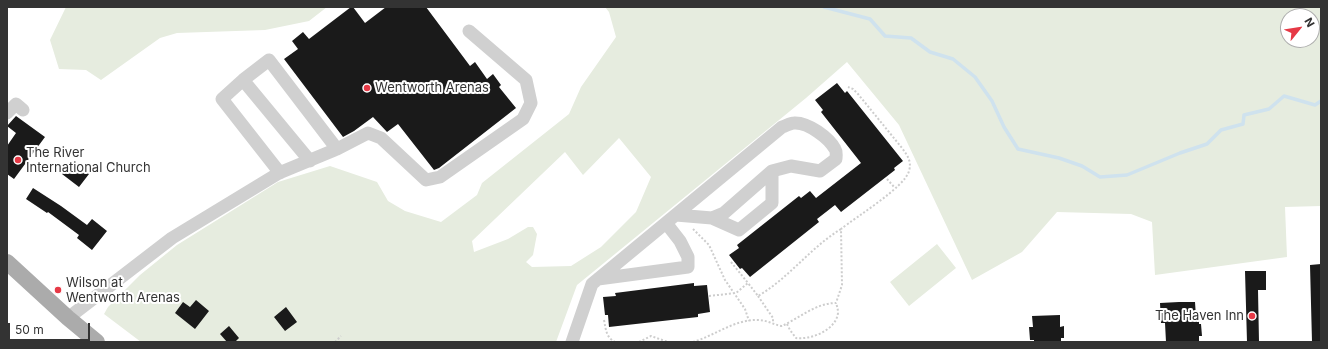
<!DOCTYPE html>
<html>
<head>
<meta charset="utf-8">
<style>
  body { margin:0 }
  #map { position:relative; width:1328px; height:349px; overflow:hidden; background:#fff; font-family:Inter,sans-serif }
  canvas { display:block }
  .frame { position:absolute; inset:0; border:8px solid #333; pointer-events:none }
  .north { position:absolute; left:1280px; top:8px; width:40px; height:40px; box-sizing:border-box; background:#fff; border:1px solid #adadad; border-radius:50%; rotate:60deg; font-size:11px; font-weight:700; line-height:16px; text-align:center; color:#333 }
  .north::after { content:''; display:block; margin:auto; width:14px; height:18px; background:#e63946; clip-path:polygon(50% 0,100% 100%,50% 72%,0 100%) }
  .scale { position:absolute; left:8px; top:323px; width:82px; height:18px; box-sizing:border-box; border:2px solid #333; border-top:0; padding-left:5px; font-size:12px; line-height:14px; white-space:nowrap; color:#333; -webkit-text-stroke:3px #fff; paint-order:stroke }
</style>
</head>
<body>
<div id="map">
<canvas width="1328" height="349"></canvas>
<div class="frame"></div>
<div class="north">N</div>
<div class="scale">50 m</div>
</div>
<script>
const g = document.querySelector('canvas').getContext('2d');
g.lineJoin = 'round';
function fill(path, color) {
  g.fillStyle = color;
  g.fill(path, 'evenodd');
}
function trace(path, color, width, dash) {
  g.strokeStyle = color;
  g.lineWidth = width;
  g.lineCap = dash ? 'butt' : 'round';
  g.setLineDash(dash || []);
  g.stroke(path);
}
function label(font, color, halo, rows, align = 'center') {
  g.font = font + ' Inter,sans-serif';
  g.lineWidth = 4;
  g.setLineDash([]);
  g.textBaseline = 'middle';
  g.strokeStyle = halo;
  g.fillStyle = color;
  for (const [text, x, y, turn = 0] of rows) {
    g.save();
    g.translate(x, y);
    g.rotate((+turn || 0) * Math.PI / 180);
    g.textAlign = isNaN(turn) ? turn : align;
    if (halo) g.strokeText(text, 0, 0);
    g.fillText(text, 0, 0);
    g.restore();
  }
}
const green = new Path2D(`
  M66,7H327L309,21L265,30L177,33L160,38L101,80L86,70L59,69L50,40Z
  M605,7H1321V206L1285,207L1287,257L1155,275L1152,222L1131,214L1057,212L1022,252L972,280L899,125L847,62L806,98L577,285L556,342H141L104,314L108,307L140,275L177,245L278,182L330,166L377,182L388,201L405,211L441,222L477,195L482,183L569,114L581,87L616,37L609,12ZM1288,16H1312V40H1288ZM619,138L651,177L636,212L601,247L571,266L532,267L526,262L533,255L537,234L533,227H528L508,239L474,252L472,241L565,152L583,175Z
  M937,244L956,268L909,306L890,282Z`);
const stream = new Path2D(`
  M824,7L870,19L885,36L911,38L930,52L953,59L975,77L992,101L1004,127L1018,149L1059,158L1082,166L1100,177L1127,175L1180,153L1207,144L1221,130L1243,124L1244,115L1269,109L1284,96L1315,105L1321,101`);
const building = new Path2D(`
  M351,7H353L365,23L386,7H426L470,66L475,62L487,79L493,74L501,85L499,87L516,108L439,168L434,170L398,124L387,132L373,117L354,131L343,137L284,59L298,49L292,41L303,32L309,39Z
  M837,83L845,93L847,91L903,161L894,168L895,170L841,212L835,205L817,219L819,222L750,277L742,268L740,269L729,255L739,248L737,245L799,196L801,198L810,191L816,198L861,163L821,112L823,110L815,100Z
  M16,116L45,137L14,179L7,174V146L16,133L7,126Z
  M72,161L89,174L79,187L62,174Z
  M33,188L61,206L87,225L92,219L107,231L92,250L77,238L79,235L48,212L47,213L26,199Z
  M1321,264V342H1312L1310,265Z
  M1245,271H1266V290H1258L1259,342H1247Z
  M694,283V286L707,285L710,312L698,314V317L609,327L608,315H605L603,297L616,296L615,293Z
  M196,300L209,311L195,329L175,313L183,302L190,307Z
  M1179,302H1195L1196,317H1199V324H1201L1202,336H1199V342H1166L1165,323H1161L1160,303Z
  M286,307L297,322L285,331L274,317Z
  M1060,315V327L1064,326V338H1061V342H1034V340H1030L1029,327H1033L1032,316Z
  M229,326L239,338L235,342H227L220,334Z`);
const path = new Path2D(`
  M887,179L895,188
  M693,229L709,245L725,280L745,309L749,321
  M731,262L748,283
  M709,296L736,293L748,283L758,296C789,278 810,248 841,229
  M758,296L773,318V323
  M604,320C606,330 606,337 615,342
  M787,324L790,330L796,338C811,340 836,330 838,313C838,309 837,306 836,303
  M335,342L341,336
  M639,342L651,336L668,342
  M693,342C714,336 735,319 758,320C767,320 774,325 782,326C799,318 816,303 836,303L842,285L841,229C856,217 905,187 909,171C912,161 907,155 902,148L858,94L853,89L848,87`);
const minor = new Path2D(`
  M243,80L310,161
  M7,113L16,104L23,110
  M280,173L222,99L243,80L269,60L337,149
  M712,218L739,230L772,203V171
  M598,279L688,267V257L680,241L666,223
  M68,318L172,238L279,173L337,149L368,133L381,138L426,180L440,177L523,119L531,103L526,80L469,31
  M572,342L592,284L782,127C786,126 790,123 794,123C808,122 829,138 835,149C837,152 836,156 836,159L820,171L791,166L772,171L724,213L712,218L676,215`);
const major = new Path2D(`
  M7,262L68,318L97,342`);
const markers = [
  [367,88,4,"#e63946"],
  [18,160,4,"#e63946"],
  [58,290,4,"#e63946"],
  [1252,316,4,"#e63946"]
];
const poiNames = [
  ["Wentworth Arenas",375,88],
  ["The River",26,153],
  ["International Church",26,168],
  ["Wilson at",66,283],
  ["Wentworth Arenas",66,298],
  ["The Haven Inn",1244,316,"right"]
];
fill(green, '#e6ecdf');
trace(stream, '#cfe2ee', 3.5);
fill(building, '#1a1a1a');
trace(path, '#cdcdcd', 2, [2, 2]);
trace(minor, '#d0d0d0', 13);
trace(major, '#ababab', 16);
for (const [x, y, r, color] of markers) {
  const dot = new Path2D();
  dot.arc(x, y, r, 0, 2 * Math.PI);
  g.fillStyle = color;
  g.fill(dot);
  trace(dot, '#fff', 1.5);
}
label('13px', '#333', '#fff', poiNames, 'left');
</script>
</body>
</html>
